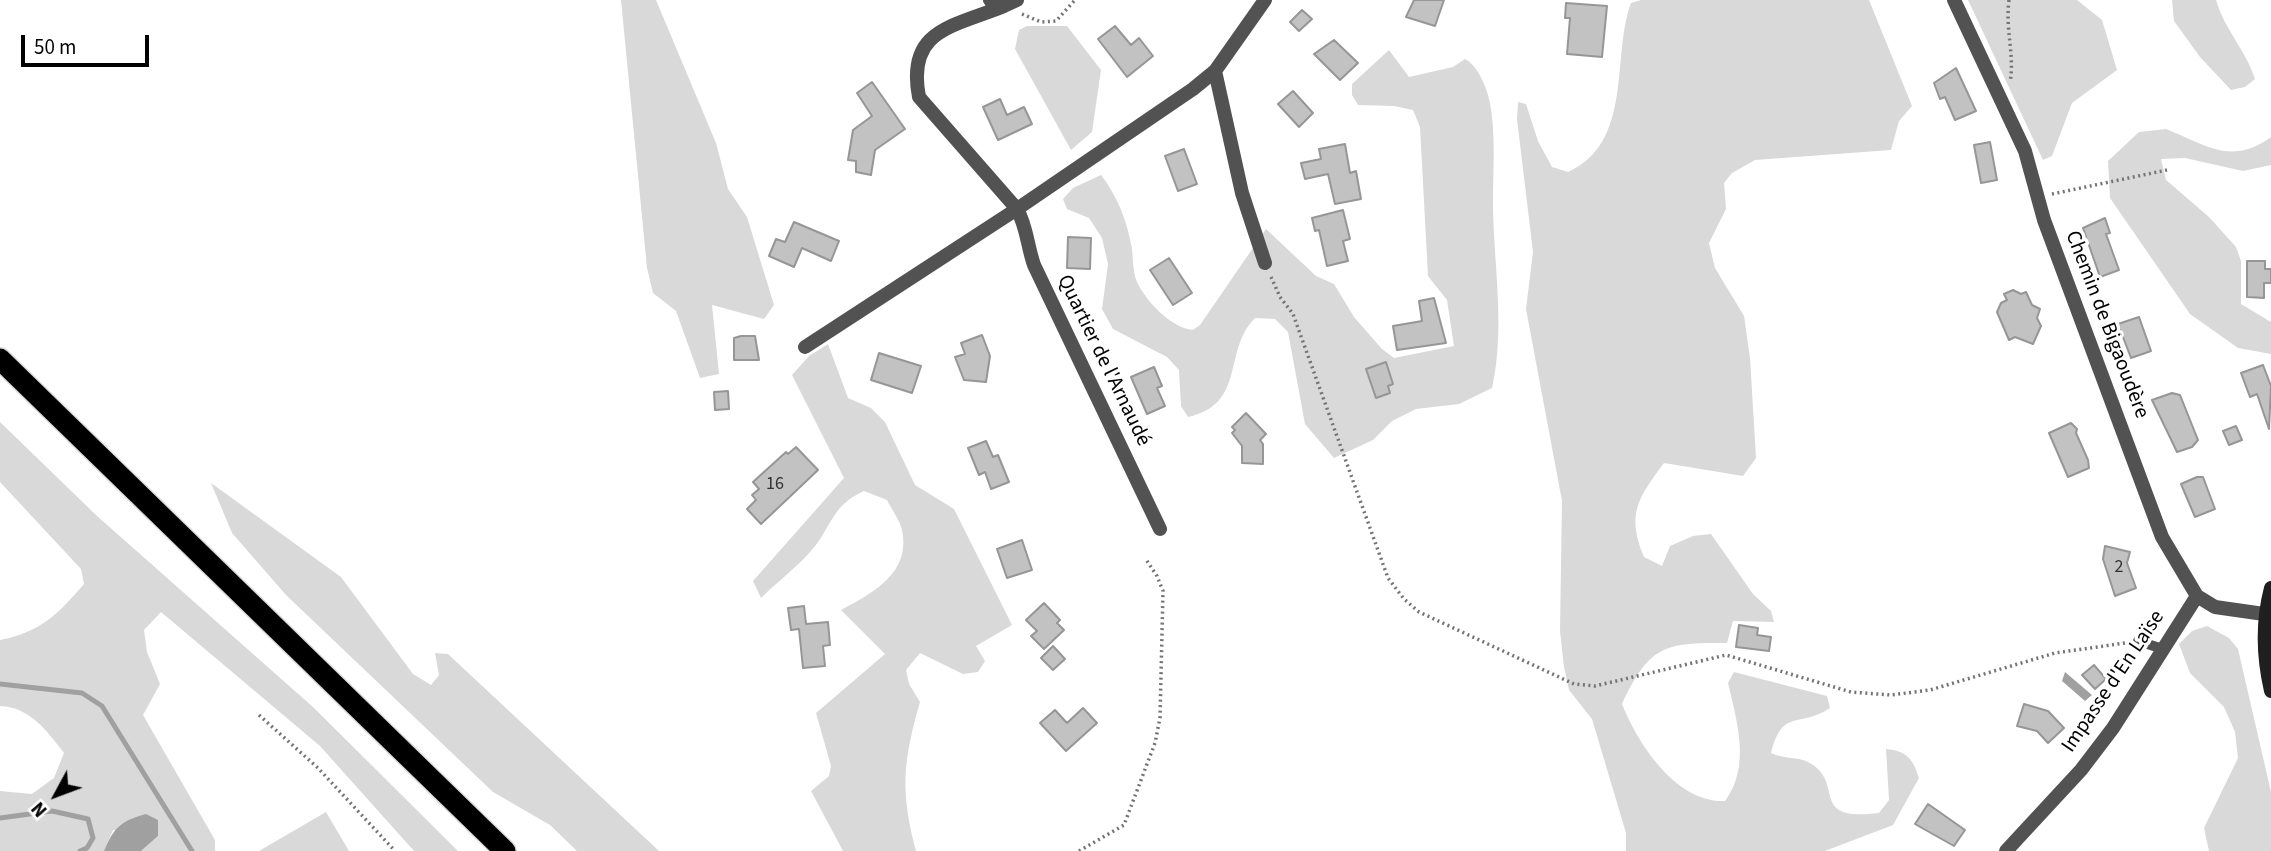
<!DOCTYPE html>
<html>
<head>
<meta charset="utf-8">
<style>
  body { margin:0 }
  #map { position:relative; width:2271px; height:851px; overflow:hidden; background:#fff; font-family:"Source Sans 3",sans-serif }
  canvas { display:block }
  .north { position:absolute; left:21px; top:760px; width:70px; height:70px; -webkit-text-stroke:5px #fff; paint-order:stroke; rotate:229deg; font-size:19px; font-weight:700; line-height:28px; text-align:center; color:#000 }
  .north::after { content:''; display:block; margin:auto; width:24px; height:32px; background:#000; clip-path:polygon(50% 0,100% 100%,50% 72%,0 100%) }
  .scale { position:absolute; left:21px; top:35px; width:128px; height:32px; box-sizing:border-box; border:4px solid #000; border-top:0; padding-left:9px; font-size:21px; line-height:24px; white-space:nowrap; color:#000; -webkit-text-stroke:5px #fff; paint-order:stroke }
</style>
</head>
<body>
<div id="map">
<canvas width="2271" height="851"></canvas>
<div class="north">N</div>
<div class="scale">50 m</div>
</div>
<script>
const g = document.querySelector('canvas').getContext('2d');
g.lineJoin = 'round';
function fill(path, color) {
  g.fillStyle = color;
  g.fill(path, 'evenodd');
}
function trace(path, color, width, dash) {
  g.strokeStyle = color;
  g.lineWidth = width;
  g.lineCap = dash ? 'butt' : 'round';
  g.setLineDash(dash || []);
  g.stroke(path);
}
function label(font, color, halo, rows, align = 'center') {
  g.font = font + ' "Source Sans 3",sans-serif';
  g.lineWidth = 7;
  g.setLineDash([]);
  g.textBaseline = 'middle';
  g.strokeStyle = halo;
  g.fillStyle = color;
  for (const [text, x, y, turn = 0] of rows) {
    g.save();
    g.translate(x, y);
    g.rotate((+turn || 0) * Math.PI / 180);
    g.textAlign = isNaN(turn) ? turn : align;
    if (halo) g.strokeText(text, 0, 0);
    g.fillText(text, 0, 0);
    g.restore();
  }
}
const green = new Path2D(`
  M621,0H656L716,143L728,189L747,217L774,305L764,319L712,305L719,374L700,378L676,311L653,293L647,268Z
  M1641,0H1869L1912,106L1899,121L1891,150L1755,160L1732,173L1724,183L1726,209L1709,243L1715,268L1744,316L1750,358L1756,458L1743,476L1664,463C1638,498 1626,514 1644,557L1662,566L1670,546L1693,536L1711,534L1753,594L1771,611L1774,622L1733,621L1727,643C1664,642 1649,646 1622,704C1638,744 1676,803 1725,801C1751,766 1737,722 1728,683L1734,672L1827,696L1830,708C1798,729 1783,707 1771,753C1784,759 1799,757 1808,762C1847,782 1806,822 1879,813L1889,800L1886,749C1907,751 1913,759 1919,778L1893,825L1825,851H1626V833L1592,719L1569,690L1564,667L1560,631L1562,501L1526,309L1533,252L1517,119L1518,102L1526,104L1538,141L1552,167L1568,172C1634,142 1611,56 1631,3Z
  M1968,0H2077L2102,20L2117,70L2072,103L2052,156L2043,160Z
  M2172,0H2216C2224,29 2246,50 2255,79L2245,87L2231,90L2200,57L2174,21Z
  M1027,26H1067L1101,70L1092,132L1071,150L1015,49L1019,30Z
  M1389,50L1409,77L1453,67L1465,59C1475,64 1482,78 1486,89C1497,118 1493,170 1493,201C1493,262 1506,327 1492,388L1459,404L1416,409L1392,421L1373,440L1334,458L1305,424L1288,332L1275,319L1255,318C1222,351 1247,404 1188,417L1181,406L1179,370L1167,357L1113,329L1102,309L1108,264L1102,238L1089,218L1067,209L1063,199L1073,188L1101,175C1118,197 1127,221 1132,249C1133,259 1133,273 1137,282C1146,301 1171,328 1193,330L1200,325L1266,229L1316,276L1334,284L1354,317L1382,349L1394,358L1454,346L1447,300L1428,276L1420,127L1413,110L1394,106L1358,105L1352,95V84Z
  M2166,129C2206,145 2231,166 2271,137V165L2243,171L2185,158L2161,159L2166,180L2209,217L2236,247L2241,261V304L2271,322V354L2238,348L2190,314L2110,198L2108,161L2139,132Z
  M828,344L848,398L871,408L885,422L915,485L954,509L1012,625L976,646L985,661L978,672L963,674L920,653L906,670L909,684L920,702C903,761 900,791 916,851H843L811,791L829,776L831,766L816,713L885,654L841,610C873,593 911,573 902,530C900,520 891,509 887,500L864,491C830,506 831,530 810,552C796,568 777,582 761,598L753,581L844,478L792,375L809,356Z
  M0,422L97,516L313,707L458,851H414L320,746L161,612L144,630L147,652L160,684L143,715L215,840V851H141L158,836L113,830L104,851H0V791L32,794L54,778L64,753C47,731 30,707 0,706V640C41,632 58,614 84,584L81,569L0,482Z
  M211,483L341,577L413,674L431,685L439,675L435,653L448,654L659,851H577L550,825L493,792L286,595L232,533Z
  M2207,626L2229,638L2238,649L2271,792V851H2209L2204,828L2238,758L2235,732L2224,707L2190,673L2179,644L2192,631Z
  M326,812L349,851H259Z`);
const water = new Path2D(`
  M2065,672L2092,695L2085,701L2062,681Z
  M146,814L158,820V836L141,851H104C114,827 121,821 146,814Z`);
const stream = new Path2D(`
  M0,684L82,693L102,706L192,851
  M0,818L52,811L88,819L93,838L87,848L80,851`);
const building = new Path2D(`
  M1414,0H1444L1435,26L1406,17Z
  M1566,3L1607,6L1602,57L1567,54L1570,18H1565Z
  M1302,10L1312,19L1299,31L1290,22Z
  M1115,26L1131,45L1139,38L1153,56L1127,77L1098,39Z
  M1334,40L1358,63L1340,80L1314,54Z
  M1956,68L1976,111L1955,120L1945,97L1940,99L1934,83Z
  M872,82L905,129L875,150L871,175L856,172V161L848,160L853,130L872,116L857,93Z
  M1293,91L1313,113L1299,127L1278,104Z
  M1000,99L1007,115L1024,107L1032,124L998,140L983,107Z
  M1990,142L1997,180L1981,183L1974,145Z
  M1345,144L1350,173L1356,171L1361,199L1335,204L1328,174L1305,179L1301,163L1321,159L1319,149Z
  M1184,149L1197,184L1178,191L1165,156Z
  M1343,210L1350,239L1343,241L1348,261L1327,266L1319,230L1315,231L1312,218Z
  M2105,218L2110,233L2106,234L2119,270L2100,277L2083,228Z
  M794,222L839,241L831,261L802,248L794,267L769,256L776,239L785,242Z
  M1068,237L1091,238L1090,269L1067,268Z
  M1169,258L1192,293L1173,305L1150,270Z
  M2247,261H2265V269H2271V283H2264V298L2247,297Z
  M2013,290L2021,294L2026,292L2032,305L2040,309L2037,318L2041,326L2033,344L2015,337L2009,340L1997,312L2001,303L2007,300L2004,294Z
  M1434,298L1446,343L1397,350L1393,326L1422,321L1419,301Z
  M2139,317L2151,351L2131,358L2118,324Z
  M982,335L990,356L986,382L964,380L955,357L965,354L961,343Z
  M741,336H755L759,360H734V338Z
  M879,353L921,366L912,393L871,380Z
  M1386,362L1393,384L1388,386L1390,393L1376,398L1366,369Z
  M2263,365L2271,386L2269,429L2257,394L2250,397L2241,373Z
  M1154,367L1162,386L1157,388L1165,406L1147,414L1131,377Z
  M728,391L729,409L715,410L714,392Z
  M2172,393L2180,395L2198,440L2192,447L2177,452L2152,400Z
  M1246,413L1266,434L1260,440L1263,444V464L1242,463V446L1232,433L1235,430L1232,427Z
  M2071,423L2077,429L2076,433L2088,460L2089,468L2068,477L2049,433Z
  M2236,426L2242,440L2229,445L2223,431Z
  M986,441L993,457L998,455L1009,482L991,489L985,472L979,475L968,448Z
  M796,447L818,470L761,524L747,509L756,500L752,495L759,489L753,482L786,452L788,454Z
  M2197,477H2203L2215,509L2195,517L2181,484Z
  M1022,540L1032,570L1007,578L997,549Z
  M2105,546L2130,552L2127,563L2136,588L2115,596L2103,559Z
  M1044,603L1060,620L1057,623L1064,630L1044,649L1031,636L1037,631L1026,620Z
  M804,606L806,624L828,622L830,645L823,646L825,666L803,668L799,629L791,630L788,608Z
  M1739,625L1758,628L1757,635L1771,637L1769,651L1736,647Z
  M1053,646L1065,659L1053,670L1041,658Z
  M2094,665L2106,679L2095,689L2082,675Z
  M2024,704L2048,711L2064,728L2048,743L2037,731L2017,726Z
  M1083,708L1097,723L1066,751L1040,723L1055,710L1067,723Z
  M1928,804L1965,830L1954,846L1915,824Z`);
const path = new Path2D(`
  M2009,0C2005,30 2015,56 2010,82
  M1022,14L1041,22L1056,21L1075,0
  M2052,194L2167,170
  M1271,277L1280,297L1293,314L1388,578L1404,599L1419,612L1574,684L1595,686L1726,655L1851,692L1891,695L1930,690L2055,653L2125,643
  M259,715L318,768L395,851
  M1079,851L1124,825L1155,743L1160,718L1163,591L1157,576L1145,558`);
const lane = new Path2D(`
  M2138,641L2163,649`);
const street = new Path2D(`
  M990,0L1004,6L1017,0
  M1954,0L2025,151L2044,220L2162,537L2197,596L2215,607L2264,614
  M1004,6C953,27 906,29 919,97L1017,209C1027,227 1027,245 1034,265L1160,529
  M1215,71L1242,193L1265,263
  M805,347L1017,209L1193,89L1215,71L1265,0
  M2006,851L2081,770L2113,728L2197,596`);
const secondary = new Path2D(`
  M2271,588C2262,622 2263,656 2271,691`);
const highway = new Path2D(`
  M0,359L505,851`);
const numberNames = [
  ["16",775,485],
  ["2",2119,568]
];
const streetNames = [
  ["Chemin de Bigaoudère",2106,325,69],
  ["Quartier de l'Arnaudé",1103,361,64],
  ["Impasse d'En Laïse",2114,682,-56]
];
fill(green, '#d9d9d9');
fill(water, '#a0a0a0');
trace(stream, '#a0a0a0', 5);
fill(building, '#c2c2c2');
trace(building, '#969696', 2);
trace(highway, '#dbdbdb', 24);
trace(path, '#747474', 3.5, [2, 3.5]);
trace(lane, '#525252', 10);
trace(street, '#525252', 14);
trace(secondary, '#1f1f1f', 14);
trace(highway, '#000', 21);
label('18px', '#303030', null, numberNames);
label('21px', '#000', '#fff', streetNames);
</script>
</body>
</html>
